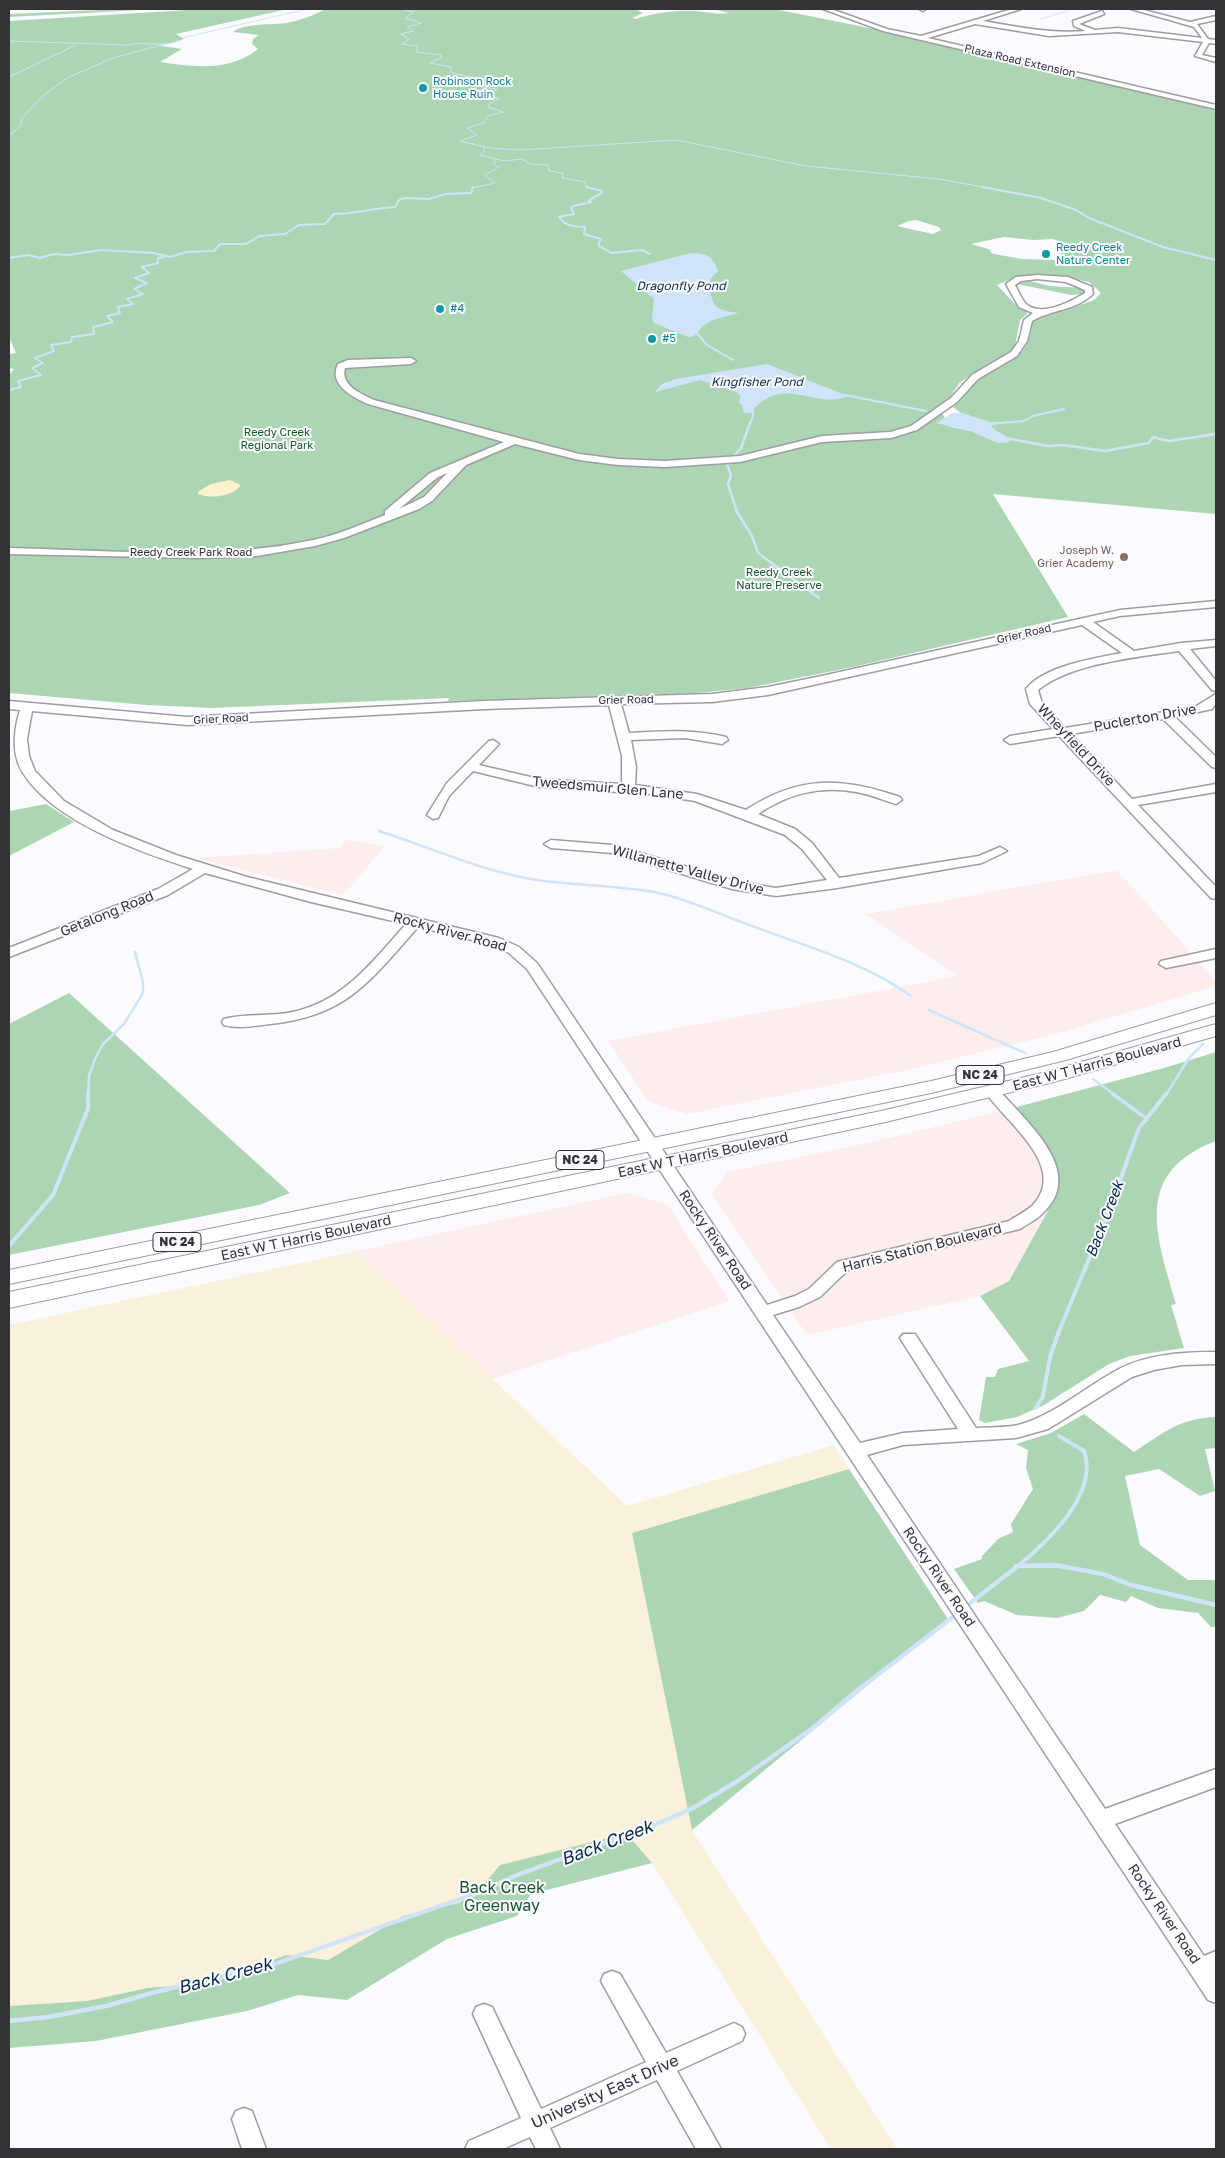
<!DOCTYPE html>
<html>
<head>
<meta charset="utf-8">
<style>
  body { margin:0 }
  #map { position:relative; width:1225px; height:2158px; overflow:hidden; background:#fbfbff; font-family:"Golos Text",sans-serif }
  canvas { display:block }
  .frame { position:absolute; inset:0; border:10px solid #333335; pointer-events:none }
</style>
</head>
<body>
<div id="map">
<canvas width="1225" height="2158"></canvas>
<div class="frame"></div>
</div>
<script>
const g = document.querySelector('canvas').getContext('2d');
g.lineJoin = 'round';
function fill(path, color) {
  g.fillStyle = color;
  g.fill(path, 'evenodd');
}
function trace(path, color, width, dash) {
  g.strokeStyle = color;
  g.lineWidth = width;
  g.lineCap = dash ? 'butt' : 'round';
  g.setLineDash(dash || []);
  g.stroke(path);
}
function label(font, color, halo, rows, align = 'center') {
  g.font = font + ' "Golos Text",sans-serif';
  g.lineWidth = 4;
  g.setLineDash([]);
  g.textBaseline = 'middle';
  g.strokeStyle = halo;
  g.fillStyle = color;
  for (const [text, x, y, turn = 0] of rows) {
    g.save();
    g.translate(x, y);
    g.rotate((+turn || 0) * Math.PI / 180);
    g.textAlign = isNaN(turn) ? turn : align;
    if (halo) g.strokeText(text, 0, 0);
    g.fillText(text, 0, 0);
    g.restore();
  }
}
const commercial = new Path2D(`
  M346,840L385,846L343,895L196,858L340,848Z
  M1117,870L1216,981V986L1052,1035L903,1071L687,1114L649,1102L608,1041L958,976L866,914Z
  M1013,1108L1057,1167L1055,1198L1009,1281L980,1296L807,1335L712,1195L727,1172L867,1143Z
  M627,1193L668,1205L729,1301L492,1379L357,1251Z`);
const industrial = new Path2D(`
  M357,1251L627,1506L834,1445L849,1469L632,1533L692,1830L897,2149H831L652,1863L627,1834L500,1865L478,1891L459,1903L403,1916L328,1960L286,1955L212,1983L147,1988L87,2001L9,2006V1325Z`);
const green = new Path2D(`
  M124,9H159L9,17V14Z
  M204,9H288L176,34L184,39L161,46L182,49L160,62C194,67 230,72 258,49L252,44L253,39L259,35L233,32C243,23 273,25 287,23C301,20 313,16 325,9H635L643,13L632,18L636,19C654,13 675,10 695,11C708,12 716,15 729,13L713,9H774L864,27L1216,110V514L993,494L1068,617L853,667L748,688L697,693L448,701L449,698L211,708L147,705L9,693V375L14,369L9,368V354L16,353L9,337V21ZM916,220L939,227L941,230L933,234L897,226L909,221ZM1004,237L1033,240L1053,239L1069,244L1055,260L1022,259L994,254L990,252L991,250L971,244ZM1056,275L1089,282L1101,293L1094,300L1032,322C1029,367 998,357 973,383C966,391 961,400 953,407L961,413L989,422L993,430L1007,437L994,441L971,431L951,427L938,407L949,399L960,382L1008,354L1015,345L1020,320L1027,314V311L1016,305L997,285L1016,277Z
  M1026,280L1049,286L1083,288L1087,291L1084,294L1071,295L1017,284V282Z
  M46,804L74,822L9,856V811Z
  M69,993L290,1193L259,1205L9,1255V1024Z
  M1216,1052V1141C1131,1173 1157,1237 1176,1304L1171,1305L1184,1348L1130,1356L1109,1364L1044,1405L1017,1417L985,1423L979,1420L986,1377H995L998,1369L1029,1361L980,1296L1009,1281L1055,1198L1057,1166L1013,1108L1164,1068Z
  M1084,1414L1134,1452C1163,1433 1180,1418 1216,1417V1448L1205,1449L1215,1491L1200,1496L1159,1469L1125,1476L1140,1545L1188,1580H1216V1627H1211L1198,1613L1158,1608L1131,1596L1126,1602L1100,1595L1084,1611L1057,1618L1017,1615L984,1601L978,1603L954,1569L982,1559V1556L998,1539L1013,1532L1011,1524L1033,1489L1026,1468L1028,1450L1016,1444L1051,1433Z
  M849,1469L948,1619L692,1830L632,1533Z
  M624,1834H627L652,1863L531,1894L517,1916L447,1939L347,2000L298,1995L247,2011L96,2041L9,2048V2006L87,2001L147,1988L212,1983L286,1955L328,1960L403,1916L459,1903L478,1891L500,1865Z`);
const sand = new Path2D(`
  M230,480L241,485C232,497 211,499 198,494L199,491L211,484Z`);
const water = new Path2D(`
  M691,253C707,253 713,256 718,271L710,279C712,286 710,290 711,295C714,312 727,311 739,313C728,316 713,318 703,326C697,331 698,337 688,337L654,323L652,318L654,299L621,271Z
  M767,364L848,396C814,410 785,375 754,409V413H744L742,405L738,402L741,397L737,392L700,380L655,392L662,384L676,379Z
  M952,413H961L989,422C993,433 1005,432 1010,442L998,443L971,431L936,423Z`);
const streamFar4 = new Path2D(`
  M401,9L414,12L405,18L421,23L407,27L413,31L401,34L409,39L402,44L417,46V52L441,55L442,57L430,63L451,67L450,70L453,73L475,78L469,83L471,85L497,89L490,95L499,99L489,104L488,107L503,112L488,116L484,123L467,128L477,135L460,141L490,148L520,150L676,140L806,166L939,179L988,188
  M1041,19L1073,9
  M9,41L127,45C144,41 174,49 186,37L308,9
  M9,77L74,46
  M9,136L21,125L22,118L44,95L69,77L113,58L165,44
  M496,159L505,161L522,159L530,164L548,165L549,171L563,173L562,178L585,182L587,188
  M473,188L495,183L485,175L499,167L493,164L496,159L480,155L485,150L484,147`);
const streamFar3 = new Path2D(`
  M586,187L602,191V193L589,200L591,202L573,206L571,208L574,214L559,217C565,226 574,227 585,227L584,234L601,239L598,245L611,253L642,250L650,254
  M982,187L1041,198L1076,210L1089,218L1163,247L1216,260
  M9,258L28,255L40,258L54,254L68,255L101,250L154,253L170,257L186,252L214,251L220,244H246L259,236L285,234L299,225L325,224L334,214C355,214 374,208 395,207L399,200L404,198L429,199L445,194L471,193L473,187
  M696,332L707,345L733,360
  M9,390L21,387L18,381L41,375L32,368L43,363L35,358L54,351L51,345L71,342L72,337L94,334L93,327L113,322L107,316L120,313L118,307L133,304L127,299L143,294L134,289L147,283L135,278L149,273L142,267L158,263V258L164,257
  M840,394L926,411
  M750,424L753,416L752,411
  M987,424L1024,421L1033,416L1064,409`);
const streamFar2 = new Path2D(`
  M987,424L999,423
  M1005,438L1048,446L1063,445L1105,451L1149,443L1153,437L1169,441L1216,434
  M733,457L741,448L750,423
  M727,465L731,475L728,484L737,512L752,536L758,553L819,598
  M379,831C429,847 479,870 531,879C572,886 617,885 659,893C690,900 721,915 752,926C805,946 864,962 911,996
  M929,1010L1025,1053
  M1093,1079L1115,1095
  M88,1095L89,1076L95,1059L103,1044L124,1024L143,993V982L135,952
  M1166,1095L1189,1058L1203,1044`);
const streamFar1 = new Path2D(`
  M1113,1094L1147,1119
  M9,1246L53,1195L88,1109V1094
  M1036,1408L1043,1396L1050,1357L1059,1331L1107,1216L1139,1128L1166,1094
  M1016,1566H1061
  M1018,1566C1047,1542 1099,1494 1084,1451L1059,1436`);
const stream = new Path2D(`
  M1016,1566L1055,1565L1103,1574L1131,1585L1216,1605
  M969,1604L1019,1565
  M9,2021L48,2017L106,2006L159,1991L272,1965L480,1892L517,1875L652,1826L693,1808L736,1782L813,1728L854,1693L953,1617`);
const minor = new Path2D(`
  M823,9H831L887,29L921,36L1012,9H1021L983,21C1018,27 1051,34 1086,31L1074,26L1073,21L1102,11L1104,14L1079,24L1095,30L1118,28L1202,38L1194,27L1131,9H1140L1190,22L1216,16V20L1197,24L1208,39L1216,40V44L1209,43L1202,55L1216,58V62L1195,56L1203,42L1118,32L1049,36L975,24L928,38L1216,105V109L883,31Z
  M919,9H926L923,11Z
  M1037,275L1068,277L1092,287L1093,294C1077,310 1051,310 1032,321L1027,341L1017,356L978,379L957,402L917,430L891,438L822,442L740,462L665,467L618,465L579,460L515,444L466,465L432,501L419,509L344,538L315,546L257,556L200,558L9,554V548C109,550 216,561 313,540C338,535 362,524 385,515V511L430,473L504,442L368,404C352,397 328,384 338,364L348,360L411,358L416,361L411,364L345,368C340,385 361,394 374,400L579,454L618,459L665,461L740,456L822,436L890,432L911,426L951,398L972,375L1011,352L1019,341L1024,320L1033,313L1019,307L1006,284L1016,277ZM1037,279L1066,282L1085,290V293C1070,302 1040,318 1025,303C1021,298 1018,290 1015,285L1021,281ZM447,473L424,497L399,509L438,477Z
  M1216,601V607L1120,616L1093,622L1134,651L1181,643L1216,640V646L1190,649L1216,681V691L1212,690L1179,651C1138,657 1071,663 1038,690L1042,703L1065,728L1195,707L1216,694V704L1212,709L1175,717L1216,757V768L1212,767L1163,719L1071,734L1132,799L1216,784V792L1138,805L1216,887V899L1211,898L1059,736L1010,744L1004,740L1010,736L1053,729L1030,704L1026,689C1044,666 1095,658 1122,653L1082,625L768,695L712,702L621,704L629,733C662,731 693,729 726,737L728,740L722,744L685,738L631,740L636,767L635,785L697,794L746,810C799,775 842,777 900,797L902,800L896,804C882,800 870,794 856,792C819,785 788,794 758,814L795,829L812,843L839,878L979,856L1000,847L1007,851L982,863L837,888L776,896L732,889L612,853L551,848L544,844L551,840L613,845L739,882L776,888L827,880L802,849L785,835L695,801L650,794L539,787L473,771L449,796L438,818L433,819L427,815L447,783L489,741L493,740L499,744L479,765L539,779L622,784V756L609,705L484,709L187,725L32,711L27,739L29,756L35,771L64,801L113,830L176,855L247,877L499,938L519,947L537,963L767,1305L795,1296L809,1289L837,1262L1009,1221C1016,1216 1025,1212 1032,1206C1070,1168 1006,1122 985,1092L988,1089H998C1026,1122 1088,1172 1042,1214C1036,1220 1027,1224 1020,1229L848,1270L820,1297L799,1307L773,1315L860,1443L903,1433L958,1429L900,1338L903,1334H915L976,1428C990,1427 1005,1428 1018,1425C1055,1415 1085,1387 1119,1369C1148,1354 1184,1352 1216,1352V1364L1182,1365L1154,1370L1132,1377L1048,1429L1016,1438L903,1445L867,1455L1105,1809L1216,1769V1787L1115,1824L1204,1956L1216,1951V2003L1208,2000L527,969L509,953L489,944L418,927C370,981 347,1016 270,1024C255,1026 238,1029 224,1025L222,1022L224,1019C246,1013 270,1017 293,1012C344,1001 373,961 406,924L311,902L205,873L168,895L9,957V948L158,889L193,869C140,852 54,822 23,773C11,754 14,730 20,710L9,709V701L187,717L484,701L712,694L768,687L826,675L1120,610Z
  M1216,949V958L1166,968L1159,964L1161,961Z
  M612,1971L620,1974L666,2053L734,2023L742,2027L745,2034L742,2041L677,2071L721,2149H696L657,2080L550,2128L560,2149H536L530,2137L503,2149H465L469,2141L521,2118L473,2014L476,2007L484,2004L492,2007L541,2109L646,2062L601,1981L604,1974Z
  M244,2108L252,2111L266,2149H242L232,2119L236,2111Z`);
const major = new Path2D(`
  M1216,1003V1015L1066,1060L931,1093L9,1284V1270L931,1081L1053,1052Z
  M1216,1024V1036L1054,1082L881,1123L9,1308V1292L881,1111L1042,1073Z`);
const markers = [
  [423,88,5,"#0f9aa8"],
  [1046,254,5,"#0f9aa8"],
  [440,309,5,"#0f9aa8"],
  [652,339,5,"#0f9aa8"],
  [1124,557,5,"#8d6e63"]
];
const farStreetnames = [
  ["Plaza Road Extension",1020,61,13],
  ["Reedy Creek Park Road",191,553],
  ["Grier Road",1024,634,-13],
  ["Grier Road",626,700,-1],
  ["Grier Road",221,719,-3]
];
const farCulturenames = [
  ["Robinson Rock",433,82],
  ["House Ruin",433,95],
  ["Reedy Creek",1056,248],
  ["Nature Center",1056,261],
  ["#4",450,309],
  ["#5",662,339]
];
const farParknames = [
  ["Reedy Creek",277,433],
  ["Regional Park",277,446],
  ["Reedy Creek",779,573],
  ["Nature Preserve",779,586]
];
const farEducationnames = [
  ["Joseph W.",1114,551],
  ["Grier Academy",1114,564]
];
const farWaternames = [
  ["Dragonfly Pond",681,286],
  ["Kingfisher Pond",757,382]
];
const shields = [
  [980,1075,48],
  [580,1160,48],
  [177,1242,48]
];
const shieldNames = [
  ["NC 24",980,1075],
  ["NC 24",580,1160],
  ["NC 24",177,1242]
];
const streetNames = [
  ["Puclerton Drive",1145,718,-10],
  ["Wheyfield Drive",1076,745,47],
  ["Tweedsmuir Glen Lane",608,788,5],
  ["Willamette Valley Drive",688,870,15],
  ["Getalong Road",107,914,-22],
  ["Rocky River Road",450,932,15],
  ["East W T Harris Boulevard",1097,1064,-15],
  ["East W T Harris Boulevard",703,1155,-12],
  ["East W T Harris Boulevard",306,1238,-12],
  ["Rocky River Road",715,1240,56],
  ["Harris Station Boulevard",922,1248,-14],
  ["Rocky River Road",939,1577,56],
  ["Rocky River Road",1164,1914,56]
];
const waterNames = [
  ["Back Creek",1105,1219,-69]
];
const nearParknames = [
  ["Back Creek",502,1888],
  ["Greenway",502,1906]
];
const nearStreetnames = [
  ["University East Drive",605,2092,-24]
];
const nearWaternames = [
  ["Back Creek",607,1843,-21],
  ["Back Creek",225,1976,-15]
];
fill(commercial, '#fdedec');
fill(industrial, '#faf1db');
fill(green, '#acd5b3');
fill(sand, '#fcf2cc');
fill(water, '#d0e4f9');
trace(streamFar4, '#d0e4f9', 1);
trace(streamFar3, '#d0e4f9', 2);
trace(streamFar2, '#d0e4f9', 2.5);
trace(streamFar1, '#d0e4f9', 4);
trace(stream, '#d0e4f9', 4.5);
trace(minor, '#9d9da2', 3);
trace(major, '#9d9da2', 2);
fill(minor, '#fff');
fill(major, '#fff');
for (const [x, y, r, color] of markers) {
  const dot = new Path2D();
  dot.arc(x, y, r, 0, 2 * Math.PI);
  g.fillStyle = color;
  g.fill(dot);
  trace(dot, '#fbfbff', 2);
}
label('11px', '#333335', '#fbfbff', farStreetnames);
label('11px', '#0d838f', '#fbfbff', farCulturenames, 'left');
label('11px', '#17572b', '#fbfbff', farParknames);
label('11px', '#785e54', '#fbfbff', farEducationnames, 'right');
label('italic 12px', '#052b4b', '#fbfbff', farWaternames);
for (const [x, y, w] of shields) {
  const box = new Path2D();
  box.roundRect(x - w / 2, y - 9.5, w, 19, 4);
  g.fillStyle = '#fbfbff';
  g.fill(box);
  trace(box, '#333335', 1);
}
label('bold 12px', '#333335', null, shieldNames);
label('14px', '#333335', '#fbfbff', streetNames);
label('italic 15px', '#052b4b', '#fbfbff', waterNames);
label('16px', '#17572b', '#fbfbff', nearParknames);
label('16px', '#333335', '#fbfbff', nearStreetnames);
label('italic 18px', '#052b4b', '#fbfbff', nearWaternames);
</script>
</body>
</html>
